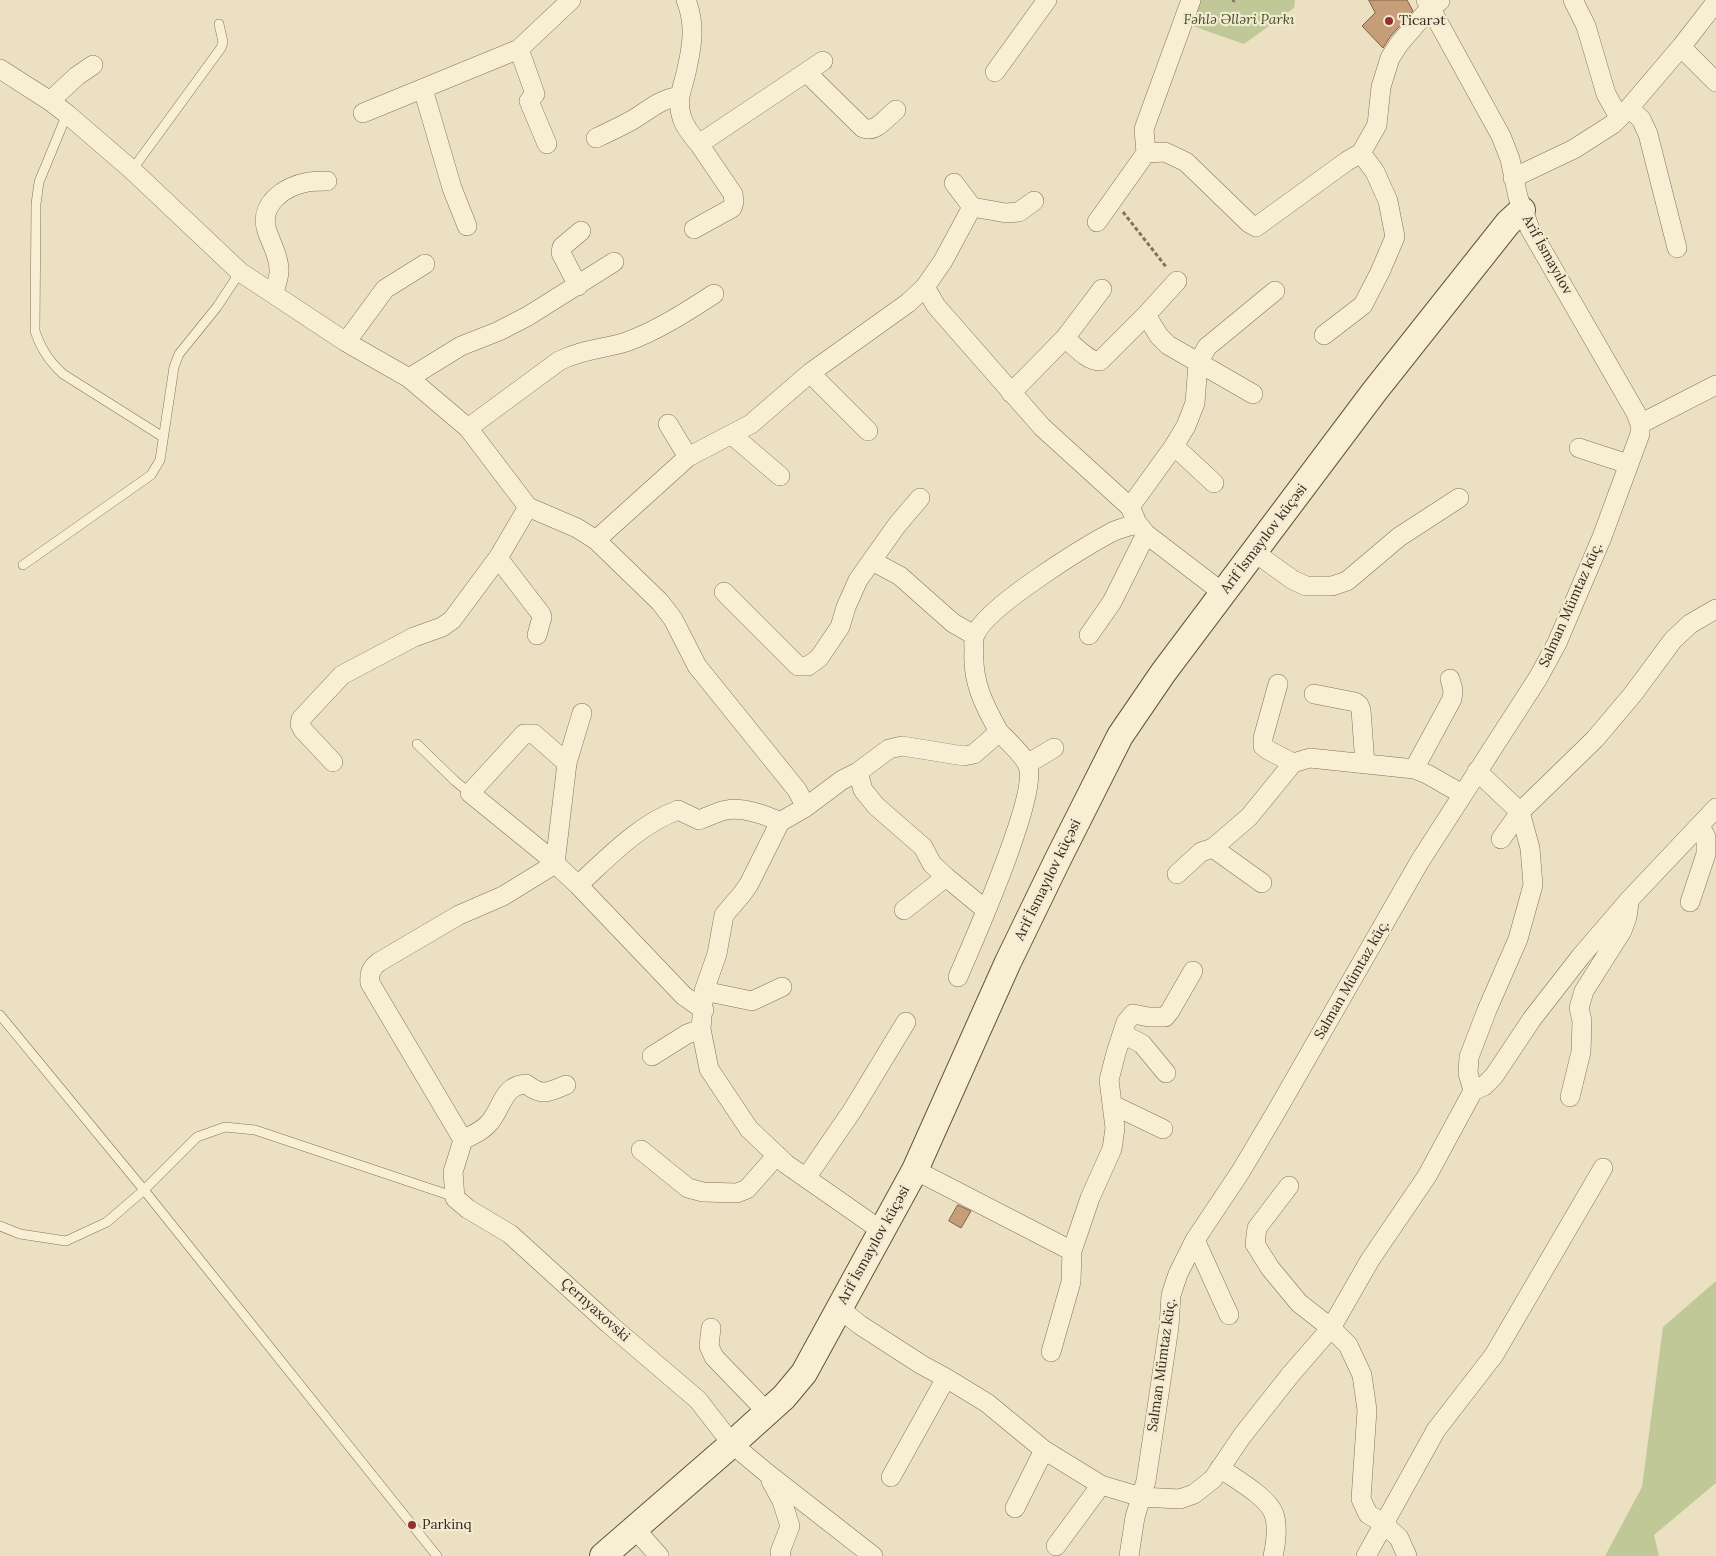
<!DOCTYPE html>
<html>
<head>
<meta charset="utf-8">
<style>
  body { margin:0 }
  canvas { display:block; background:#ebe1c2 }
</style>
</head>
<body>
<canvas width="1716" height="1556"></canvas>
<script>
const g = document.querySelector('canvas').getContext('2d');
g.lineJoin = 'round';
function fill(path, color) {
  g.fillStyle = color;
  g.fill(path, 'evenodd');
}
function trace(path, color, width, dash) {
  g.strokeStyle = color;
  g.lineWidth = width;
  g.lineCap = dash ? 'butt' : 'round';
  g.setLineDash(dash || []);
  g.stroke(path);
}
function label(font, color, halo, rows, align = 'center') {
  g.font = font + ' Lora,serif';
  g.lineWidth = 4.5;
  g.setLineDash([]);
  g.textBaseline = 'middle';
  g.strokeStyle = halo;
  g.fillStyle = color;
  for (const [text, x, y, turn = 0] of rows) {
    g.save();
    g.translate(x, y);
    g.rotate((+turn || 0) * Math.PI / 180);
    g.textAlign = isNaN(turn) ? turn : align;
    if (halo) g.strokeText(text, 0, 0);
    g.fillText(text, 0, 0);
    g.restore();
  }
}
const green = new Path2D(`
  M1196,0H1295L1294,8L1244,44L1187,24Z
  M1716,1281V1483L1654,1535L1659,1556H1605L1642,1487L1663,1327Z`);
const building = new Path2D(`
  M1369,0H1407L1413,11L1390,37L1383,48L1362,26L1375,13Z
  M958,1205L971,1211L961,1228L949,1221Z`);
const path = new Path2D(`
  M1233,2L1234,0
  M1123,212L1167,268`);
const lane = new Path2D(`
  M67,114L39,182L36,204L35,331C41,349 49,361 63,374L163,437
  M132,170L221,48L223,42L219,24
  M23,565L151,475L160,460L174,367L179,354L217,307L240,272
  M417,744L455,781L470,793
  M0,1015L144,1190L437,1556
  M0,1226L20,1234L66,1241L107,1222L144,1190L197,1137L225,1127L255,1130L455,1197`);
const street = new Path2D(`
  M686,0C696,25 692,47 686,73C682,90 676,100 682,118C685,128 693,137 699,144L823,61
  M1573,0L1586,26L1606,94L1619,117
  M1681,47L1716,82
  M519,49L535,94L529,101L547,144
  M0,69L50,101L67,114L132,170L240,272L346,342L409,378L468,428L528,507L577,528L596,540L660,602L673,619L697,666L797,790L806,807
  M995,72L1047,0
  M807,73L863,128C876,133 886,118 896,110
  M423,89L452,188L467,226
  M50,101L77,76L93,65
  M1629,108L1641,119L1648,134L1677,248
  M363,113L519,49L571,0
  M596,138C609,132 622,126 634,119C650,109 661,99 679,96
  M1146,153L1144,129L1191,0
  M1513,178L1574,149L1613,124L1629,108L1681,47L1716,2
  M972,207L1006,213L1019,212L1034,201
  M1097,222L1146,153L1165,152L1186,162L1249,223L1256,227L1347,161L1361,153
  M694,229L732,208L734,202L733,194L699,144
  M578,286L561,253L562,247L581,231
  M925,287L936,306L1042,427L1130,507
  M273,294C276,286 280,276 279,268C278,254 271,243 267,231C258,204 285,186 308,182C314,181 321,181 327,181
  M1146,315L1159,336L1168,345L1253,394
  M1324,335L1363,305L1380,272L1395,237L1388,201L1375,172L1361,153L1377,125L1381,87L1390,58L1399,44L1430,8L1440,1
  M1065,338C1074,345 1088,362 1100,361L1146,315L1177,281
  M346,342L385,289L425,264
  M810,373L868,431
  M409,378L461,346L499,331L528,316L614,262
  M1011,393L1065,338L1102,289
  M668,424L688,457
  M1640,424L1716,385
  M468,428L559,361C580,350 603,349 626,342C657,331 686,312 714,294
  M732,435L780,476
  M1174,446L1214,483
  M1579,448L1628,464
  M1135,518L1130,507L1174,446L1186,426L1195,403L1198,363L1207,347L1275,291
  M596,540L688,457L751,424L810,373L908,303L925,287L943,261L972,207L954,183
  M1254,552L1293,580L1306,586H1332L1347,581L1399,537L1459,498
  M498,558L541,614L542,617L537,635
  M872,561L900,576L953,623L974,635
  M724,592L798,666H808L819,658L840,627L846,607L858,580L897,525L920,498
  M1089,635L1112,602L1146,534
  M1278,684L1263,738V746L1268,750L1293,763
  M1314,694L1355,702L1359,705L1361,710L1365,764
  M333,762L303,730L300,724L301,719L342,675L414,637L442,627L452,620L498,558L528,507
  M567,763L534,734H524L470,793L545,854L578,885L684,996L704,1010
  M1027,764L1054,748
  M1414,769L1452,699L1453,690L1450,679
  M858,772L863,790L876,806L923,847L932,864L946,877L986,910
  M1501,839L1520,812L1595,739L1633,694L1673,640L1690,624L1716,609
  M1213,848L1262,883
  M1177,874L1201,852L1213,848L1249,817L1293,763L1310,758L1414,769L1427,774L1462,794
  M578,885C609,857 638,825 678,810L699,820C707,817 717,812 726,810C744,807 763,814 780,822
  M1690,902L1706,854V837L1700,826
  M904,910L946,877
  M958,977C972,944 1041,790 1027,764C1023,755 1007,740 999,732
  M704,991L752,1001L782,987
  M1123,1034L1142,1044L1166,1073
  M652,1056L687,1034L701,1029
  M566,1085C548,1092 543,1097 526,1084C503,1085 502,1108 490,1122C483,1131 472,1135 463,1140L453,1172L455,1198L468,1209L510,1234L609,1324L698,1400L732,1444L768,1474L873,1556
  M1473,1091L1468,1073L1469,1057L1487,1010L1518,939L1533,885L1530,848L1520,812L1477,771
  M1570,1097L1581,1052L1582,1021L1579,1008L1584,991L1622,931L1627,917L1629,903
  M1113,1105L1163,1129
  M463,1140L370,983C369,973 371,968 379,962L459,915L503,896L555,864L567,763L582,713
  M641,1150L688,1188L703,1192L737,1193L747,1189L777,1155
  M915,1170L1072,1251
  M806,1178L852,1111L906,1022
  M1289,1186L1257,1228L1255,1244L1270,1268L1299,1303L1331,1328L1348,1345L1362,1375L1367,1410L1361,1499L1368,1514L1383,1523L1399,1538L1407,1556
  M882,1231L786,1164L749,1129L709,1069L701,1029L704,991L717,954L724,915L742,894L749,884L780,822L806,807L842,780L858,772L889,749L902,746L964,756L974,754L999,732C984,705 972,682 974,650C974,645 973,639 975,635C986,607 1084,547 1112,532C1120,528 1129,526 1138,524L1146,534L1223,593
  M1195,1240L1229,1315
  M840,1309L860,1325L922,1365L946,1378L987,1403L1044,1450L1101,1485L1141,1497L1180,1499L1194,1494L1213,1479L1242,1436L1291,1374L1331,1328L1370,1260L1427,1176L1473,1091L1484,1086L1494,1076L1532,1019L1581,956L1630,899L1716,808
  M711,1328L709,1346L714,1357L767,1412
  M1051,1352L1071,1282L1072,1251L1090,1198L1112,1149L1115,1128L1109,1080L1116,1053L1126,1022L1133,1014L1149,1017H1165L1170,1011L1193,971
  M1220,1468C1235,1479 1267,1496 1274,1514C1278,1526 1276,1544 1273,1556
  M891,1477L946,1378
  M771,1481L782,1501L790,1526L780,1552L781,1556
  M1015,1508L1044,1450
  M635,1529L659,1556
  M1056,1546L1101,1485
  M1129,1556L1135,1517L1146,1481L1169,1327L1171,1295L1178,1274L1195,1240L1241,1171L1276,1112L1420,861L1538,678L1557,643L1602,537L1640,434V424L1636,413L1530,229L1518,197L1510,159L1501,136L1426,0
  M1366,1556L1436,1430L1494,1355L1603,1168`);
const secondary = new Path2D(`
  M603,1556L732,1444L784,1397L804,1373L915,1170L1008,962L1058,859L1120,736L1163,673L1374,392L1508,223L1522,210`);
const markers = [
  [1389,21,5,"#8f322e"],
  [412,1525,5,"#8f322e"]
];
const parkNames = [
  ["Fəhlə Əlləri Parkı",1239,20]
];
const poiNames = [
  ["Ticarət",1399,21],
  ["Parkinq",422,1525]
];
const streetNames = [
  ["Arif İsmayılov",1547,255,61],
  ["Arif İsmayılov küçəsi",1264,539,-53],
  ["Salman Mümtaz küç.",1571,605,-66],
  ["Arif İsmayılov küçəsi",1048,880,-64],
  ["Salman Mümtaz küç.",1352,980,-60],
  ["Arif İsmayılov küçəsi",874,1245,-61],
  ["Çernyaxovski",595,1310,42],
  ["Salman Mümtaz küç.",1162,1365,-82]
];
fill(green, '#c0c897');
fill(building, '#c79e7a');
trace(building, '#825e41', 1);
trace(lane, '#84725a', 10);
trace(street, '#84725a', 20);
trace(secondary, '#66543d', 28);
trace(path, '#84725a', 3, [4, 2.5]);
trace(lane, '#f7eed4', 9);
trace(street, '#f7eed4', 19);
trace(secondary, '#f7eed4', 26);
for (const [x, y, r, color] of markers) {
  const dot = new Path2D();
  dot.arc(x, y, r, 0, 2 * Math.PI);
  g.fillStyle = color;
  g.fill(dot);
  trace(dot, '#f3ebd1', 2);
}
label('italic 14px', '#435025', '#f3ebd1', parkNames);
label('14px', '#342a1e', '#f3ebd1', poiNames, 'left');
label('14px', '#342a1e', '#f3ebd1', streetNames);
</script>
</body>
</html>
